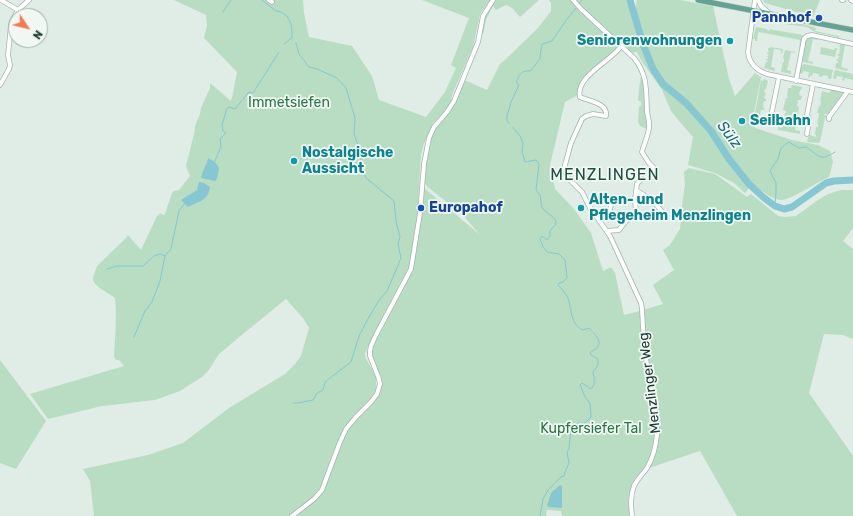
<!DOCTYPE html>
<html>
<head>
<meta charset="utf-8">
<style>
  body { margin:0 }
  #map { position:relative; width:853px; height:516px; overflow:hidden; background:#e0ece6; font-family:Rubik,sans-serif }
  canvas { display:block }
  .north { position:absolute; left:8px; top:8px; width:40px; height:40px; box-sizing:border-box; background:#f1f8f4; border:1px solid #9dada8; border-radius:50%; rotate:125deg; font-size:11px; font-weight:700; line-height:16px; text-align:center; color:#203c35 }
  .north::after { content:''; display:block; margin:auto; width:14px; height:18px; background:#f57b55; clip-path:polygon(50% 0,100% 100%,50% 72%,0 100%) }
</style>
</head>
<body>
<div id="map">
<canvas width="853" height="516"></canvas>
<div class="north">N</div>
</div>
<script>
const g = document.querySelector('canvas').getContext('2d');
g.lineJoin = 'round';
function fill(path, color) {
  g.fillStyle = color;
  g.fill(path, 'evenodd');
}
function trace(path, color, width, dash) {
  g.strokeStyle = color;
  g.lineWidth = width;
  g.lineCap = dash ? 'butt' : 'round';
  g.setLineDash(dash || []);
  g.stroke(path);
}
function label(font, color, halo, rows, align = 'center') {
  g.font = font + ' Rubik,sans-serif';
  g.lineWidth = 3.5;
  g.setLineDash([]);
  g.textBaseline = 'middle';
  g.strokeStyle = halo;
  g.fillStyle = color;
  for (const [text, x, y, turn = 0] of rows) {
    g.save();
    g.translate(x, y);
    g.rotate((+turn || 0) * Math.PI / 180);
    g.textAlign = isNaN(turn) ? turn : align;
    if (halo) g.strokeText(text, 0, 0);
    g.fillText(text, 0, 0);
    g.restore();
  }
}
const green = new Path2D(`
  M174,0H303L304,13L309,37L352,46L372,76L379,100L426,117L445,92L456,68L451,65L469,18L422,0H490L480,14L473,47L452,95L450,106L433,123L424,143L421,155L417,217L409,267L370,342L365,354V357L376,376V389L372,397L344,428L332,455L323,483L317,493L309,501L290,516H94L90,481L83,469L148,455L183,443L229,408L285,374L295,364L301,356L309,328L303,318L286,299L238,338L219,354L208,371L202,377L189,385L180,391L155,400L102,406L48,419L30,394L124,366L119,360H116L114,357C115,337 117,317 115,298C109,293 93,286 93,279C93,275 96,271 97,266L127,237L128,235L141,250L157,216L159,215L160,213L163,215L165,214L172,193L174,191L179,190L190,176L186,166L194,134L195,126L200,114L201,108L210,88V83L231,101L233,93L237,72L204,38L207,25L206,15Z
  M496,0H539L520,17L512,8L506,5L496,10L493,6L486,20L483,35C479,21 488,11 496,0Z
  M549,0H571L579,11L617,44L616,49L578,88V95L565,102L550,165L555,189L574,209L591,233L603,271L611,267L615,273L624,315L640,311L643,357L655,426L654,441L651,454L646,466L635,479L629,494L628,501L630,516H562L561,511L547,510L546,516H295L318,497L348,429L357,418L374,402L377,397L382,383L381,378L373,359L372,348L409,277L413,268L422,210L424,188L479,234L463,215L429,188L424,183C425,167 426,148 433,134C437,125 445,119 450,112C457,103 460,91 464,80L487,90L500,64L506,59L538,28L551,11V3Z
  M575,0H627L634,21L637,0H680L713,6L729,79L735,96L755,73L761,77L752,123L753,124L761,80L763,81L764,79L768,81L766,89H765L764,92L766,93L764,98L766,99V101H764L763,108H765L764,110H761L758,126L754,125L755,128L792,140L818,145L830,151L833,162L829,177C817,182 791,200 781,200C773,200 761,190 754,185L749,188L745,193L734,183L715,173L688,165L693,137L680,122L671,111L662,90L641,60L637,52H635L631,53L579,6Z
  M763,0H820L813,17L765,3Z
  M760,18H765L807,25L816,28L815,31L839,36V39L837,38V37L815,32L807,27L761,21Z
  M756,27L767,29V30L769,31L770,29L773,30V31L774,30L803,35L801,47L799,49L800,41V40L759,32L758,33L757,41H755V39H753Z
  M809,37L817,38V40L813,39L808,61L813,62V64L803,62L802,60L804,46L806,45H805L806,39Z
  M841,43L849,44L848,45H845L841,67L848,69L847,71L835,68L836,63H838V61H836L837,59L838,60L839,56L837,55L838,54H839L840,50H838L840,49V47H839Z
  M770,47L783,49L782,54H781V50L774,49L771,67L775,68V71L764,68L766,62H767L768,61L766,60V59H768V57H767L769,54H767V53L769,52V51H768V48H770Z
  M821,47L834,50L835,48H837L835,57L820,54Z
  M785,50L795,52V53L791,52L787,70L791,71V74L781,72L783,62H784V59L783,58Z
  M804,64L833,70L831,79H828V76L823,75L822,77L818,76L819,74L813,73L812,76H810V78L808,77L809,72L803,71L802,74L800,73L798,77L801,66Z
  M835,70L853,74V80L845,78L844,81L842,80L843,77L837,76L836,79L833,78Z
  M641,77H643L644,80L645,108L647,129L640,126L638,122L639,107L641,106V102L638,100L640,81Z
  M792,85L802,87L801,90H800L799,95L802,96L801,100H798L797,106L799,107L798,115H796L795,116L803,118L802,121L797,120L795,130L800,131V134L778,130V127L782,128L783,122H785V121L779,120V118L784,119L785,113H786V111L783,110L786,98H788L787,96L788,88H791Z
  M831,89L843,92L844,94L828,114H824V115L827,116L825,118L820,142L818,143L807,142L809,135L816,137V135L815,134L816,127H818V124H817L819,113H817L819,106H820L821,101H820L822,91L829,93Z
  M689,168L715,174L732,186L747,197L751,194L778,216L785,217L796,216L818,200L828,194L841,190H853V228L843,241L853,249V339L843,335L824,334L809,393L853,456V516H737L700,451L649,468L653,460L657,448L659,436L660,424L647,357L643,310L663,304L653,285L674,270L663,250L670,245L680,229L682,206V205L685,185L684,172Z
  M0,360L46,421L16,469L0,463Z`);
const water = new Path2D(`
  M208,158L215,162L219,168L217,179L215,181L201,178C202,175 202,172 204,169C206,164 207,164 208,158Z
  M199,182L204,183L210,187C208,201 199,201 188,207L181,200L197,190Z
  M560,485L562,486V507L561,508L549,507L547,506L551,493Z`);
const stream = new Path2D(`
  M262,0L276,11L281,12L287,16L291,24L292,30V39
  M579,4L582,0
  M223,12L231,0
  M284,44L289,40L291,38
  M510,124L507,121V116L511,102L519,85L516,82C520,74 521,70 531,71L541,57L540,56L542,44L552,41L567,19L576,8
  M513,127L520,136L523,143L522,151L525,162L536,160L539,164L536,190L540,195L542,208L555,219L556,224L550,231V236L547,240L542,236L540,239L543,247L547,252L559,254L565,260L567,278L563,282L559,283L558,285C562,289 566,294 568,298C572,310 570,324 583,330L589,328C594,334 604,341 596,349C594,350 592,351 590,353L591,355L598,359V365L593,372C594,378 596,384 591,389L582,383L580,385L585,397L590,403L591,417L585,423H578L575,427L571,428L569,449L567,452L569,463L565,472L564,476L561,477L548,490L543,499L540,516
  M214,163L221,147L220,139L226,133L223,131L222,125L227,108L229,107L235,109L249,92L253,93L279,52
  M775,206L776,192V183L770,171L778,159L781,148L789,142L799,148L806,147C820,156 819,162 835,152
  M107,269L117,266H143L154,256L160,254L165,256
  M134,337L145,311L152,302L160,281L165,256L171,249L179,211L185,203
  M293,403H298L313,400L317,393L323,390L325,382L351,362L359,336L369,317L380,299L387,291L401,258L398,244L400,237L396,221L394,201L366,178L363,172L358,145L354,134L355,118L346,88L337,78L317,69L309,67L299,54L296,43`);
const river = new Path2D(`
  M630,0L643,44L653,69L663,84L686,103L711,131L729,159L749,184L763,197L775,206L784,209L792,207L826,183L834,181L853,180`);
const minor = new Path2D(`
  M1,0L18,10L29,0
  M269,0L272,2
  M573,0L581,9L634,58C648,75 646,91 647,112C648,117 650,123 649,128C648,136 644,144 642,152L649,163L655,169V172C649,179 641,177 637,184L635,199L636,213L626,221L619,230L607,231
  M755,0L748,52C749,63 756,70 767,74L853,92
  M758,0L761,6L769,13
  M842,0H843
  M851,0L853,1
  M621,46C612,61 575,76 580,97C589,101 608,103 606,116L593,114L586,116L582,119L571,143L565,165V169L566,174L568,178L582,192L589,206L610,236L641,303L642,309C643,334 645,358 650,382C652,399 658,416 657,434C656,446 653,458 647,468C643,474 637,479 634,486C630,496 631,506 632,516
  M796,81L804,39L807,36L812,35L853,44
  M0,85L9,69L10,65L8,55L11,25L12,21L18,10
  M829,119V117L848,91
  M770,121L779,77
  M807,134L809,119L807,115L813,84
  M636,190L654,202L663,213
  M599,220C610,214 610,210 613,198
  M292,516L314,499L322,490L329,471L340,442L346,429L356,417L371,402L377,394L380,384L379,379L372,361L370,356V351L371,346L376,335L411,269L420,213L424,164L429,138L434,127L447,112L454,101L478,42L483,16L493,0`);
const major = new Path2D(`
  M698,0L853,30`);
const markers = [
  [819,18,4,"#1a4fb4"],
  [730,41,4,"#0f9aa8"],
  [742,121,4,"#0f9aa8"],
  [294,161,4,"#0f9aa8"],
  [421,208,4,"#1a4fb4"],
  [581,208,4,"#0f9aa8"]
];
const transitNames = [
  ["Pannhof",811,18],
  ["Europahof",429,208,"left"]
];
const cultureNames = [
  ["Seniorenwohnungen",722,41,"right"],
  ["Seilbahn",750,121],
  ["Nostalgische",302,153],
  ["Aussicht",302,169],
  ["Alten- und",589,200],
  ["Pflegeheim Menzlingen",589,216]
];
const parkNames = [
  ["Immetsiefen",289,103],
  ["Kupfersiefer Tal",591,429]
];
const streetNames = [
  ["Menzlinger Weg",650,383,-97]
];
const waterNames = [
  ["Sülz",729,135,53]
];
const quarterNames = [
  ["MENZLINGEN",605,175]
];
fill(green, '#b8ddc2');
fill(water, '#87c7d2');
trace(stream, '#87c7d2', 1);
trace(river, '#87c7d2', 7);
trace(minor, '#a3b4ad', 5.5);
trace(major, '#c1c8c6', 6);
trace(minor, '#fff', 4);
trace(major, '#64a292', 5);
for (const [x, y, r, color] of markers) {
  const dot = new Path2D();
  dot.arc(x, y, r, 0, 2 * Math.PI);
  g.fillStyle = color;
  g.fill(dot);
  trace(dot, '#f1f8f4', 1.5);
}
label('bold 14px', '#164399', '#f1f8f4', transitNames, 'right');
label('bold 14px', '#0d838f', '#f1f8f4', cultureNames, 'left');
label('14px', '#2a7446', '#f1f8f4', parkNames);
label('14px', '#203c35', '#f1f8f4', streetNames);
label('italic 15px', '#196a79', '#f1f8f4', waterNames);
g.letterSpacing = '1px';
label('16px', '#1c4f42', '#f1f8f4', quarterNames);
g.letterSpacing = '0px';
</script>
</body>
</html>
